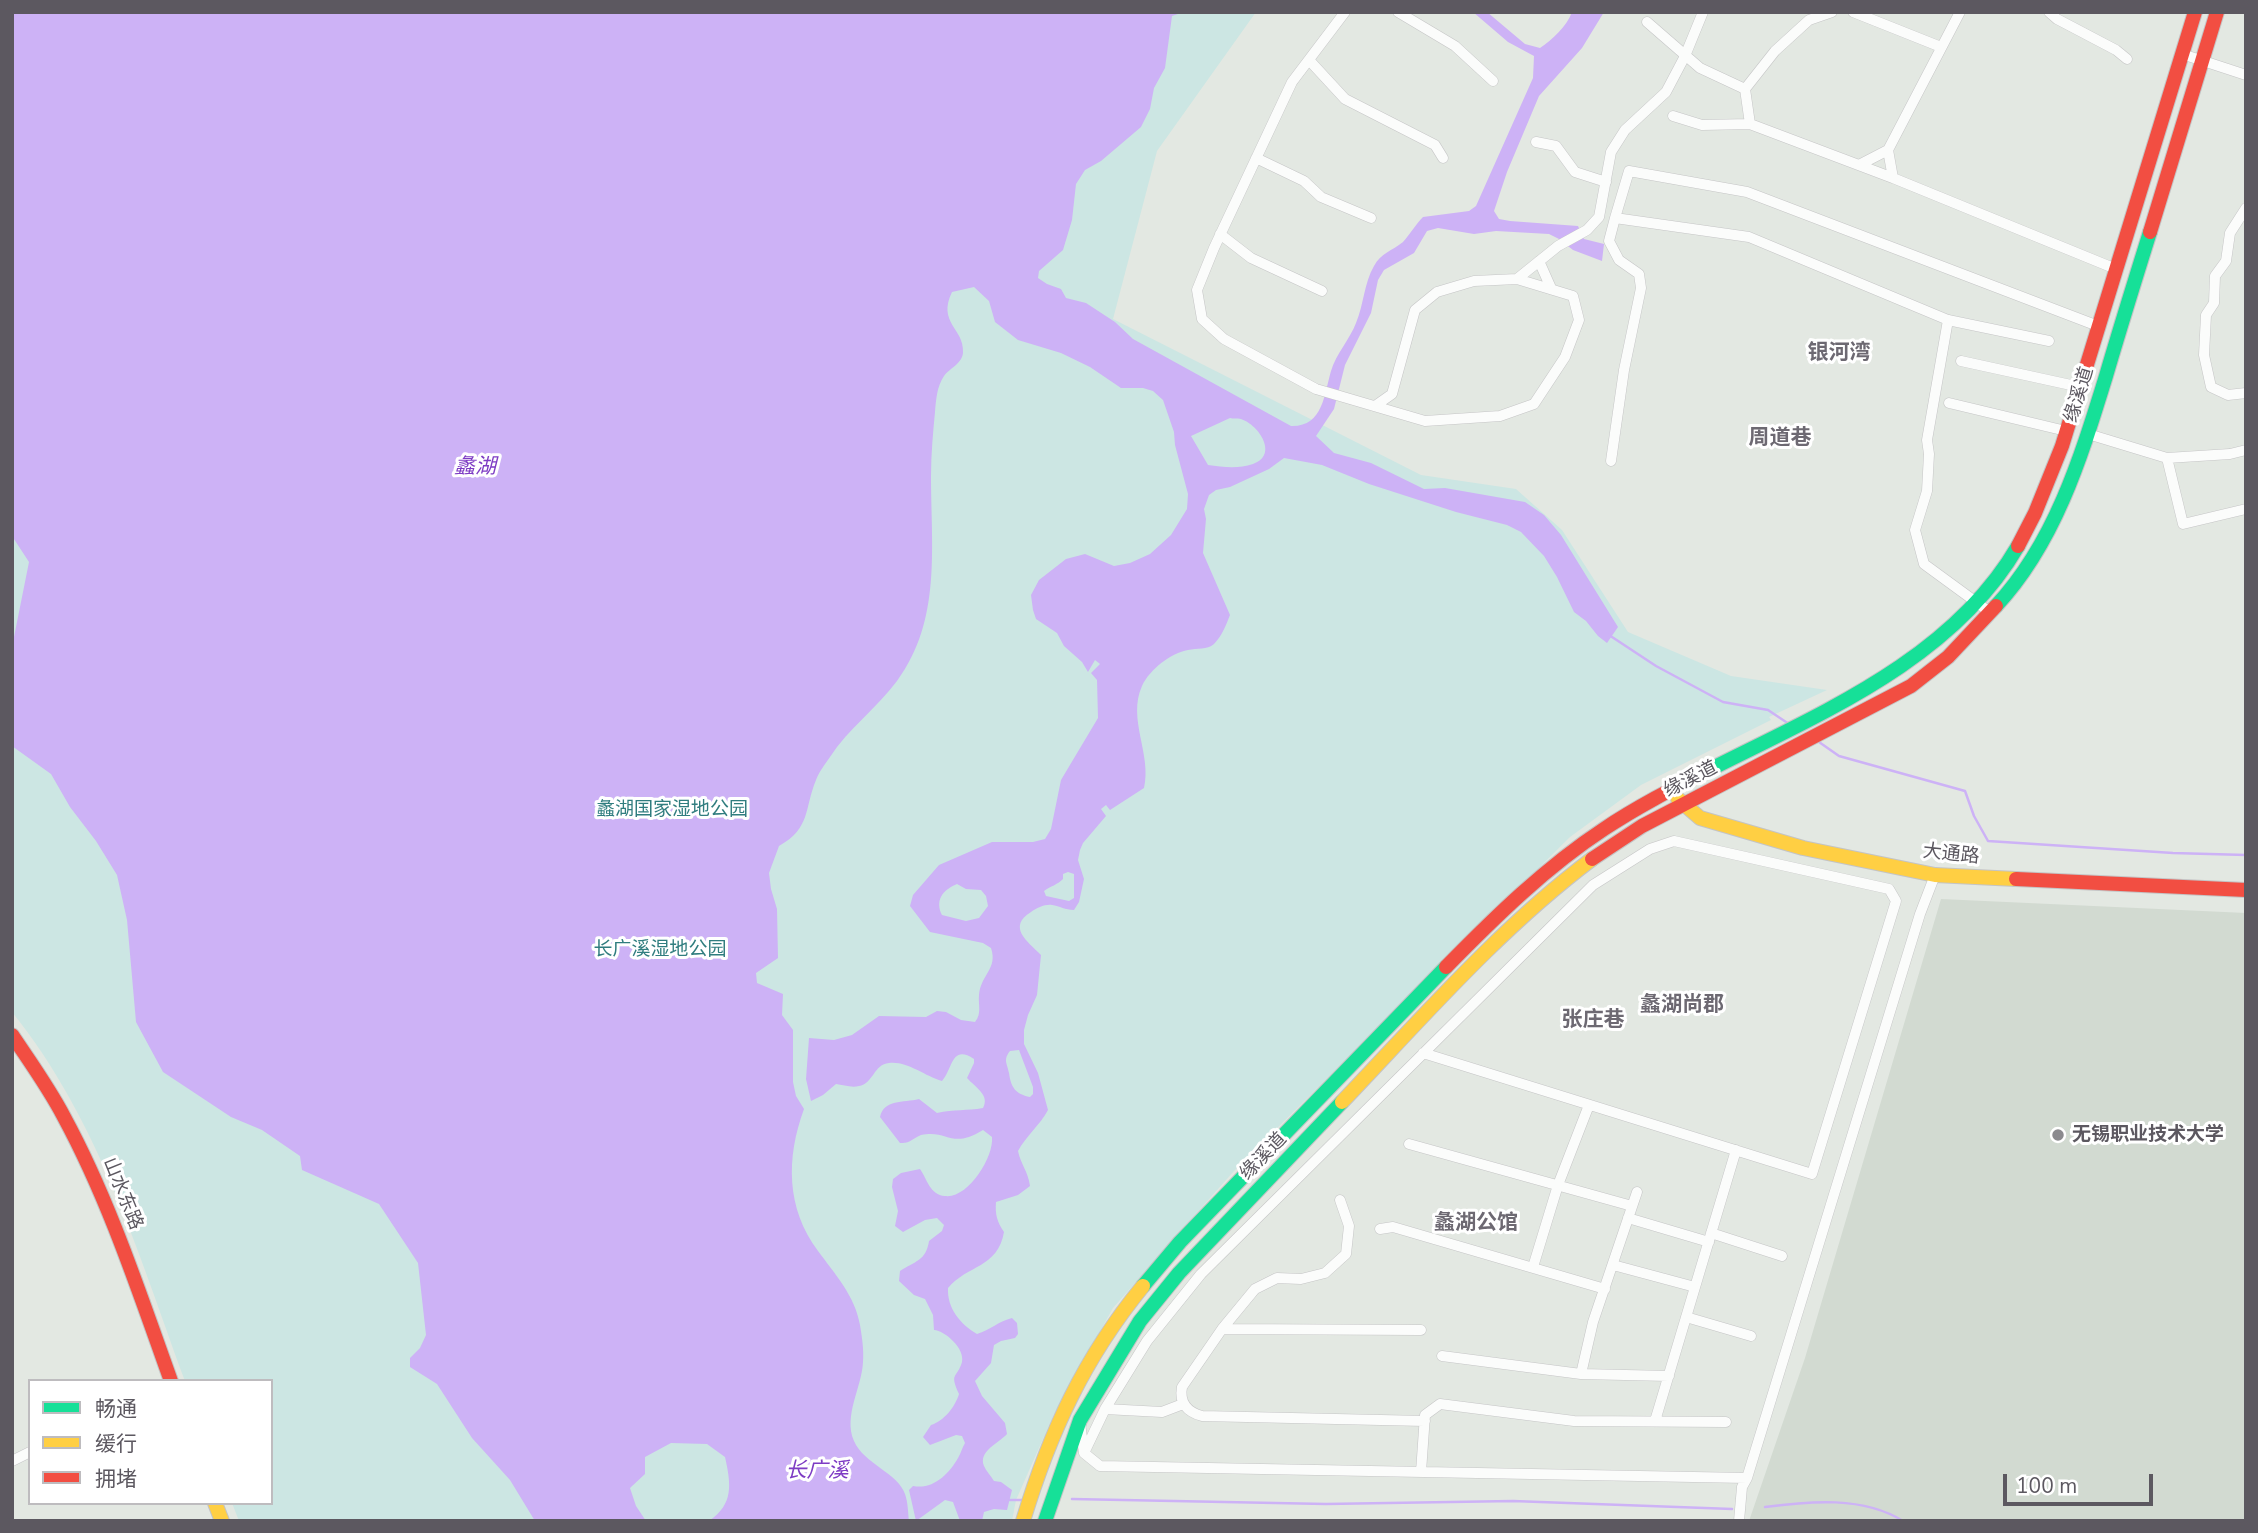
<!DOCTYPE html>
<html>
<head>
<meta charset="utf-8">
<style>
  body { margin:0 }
  #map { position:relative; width:2258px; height:1533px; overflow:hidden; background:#e3e8e2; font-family:"Nunito Sans","Noto Sans SC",sans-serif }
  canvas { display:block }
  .frame { position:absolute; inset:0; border:14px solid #5c5860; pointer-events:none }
  .legend { position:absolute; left:28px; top:1379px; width:245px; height:126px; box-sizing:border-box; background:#fff; border:2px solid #bebcbf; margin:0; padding:9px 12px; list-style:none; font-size:21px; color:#5c5860 }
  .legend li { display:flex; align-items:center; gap:14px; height:35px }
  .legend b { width:35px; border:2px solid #bebcbf }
  .scale { position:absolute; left:2003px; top:1474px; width:150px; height:32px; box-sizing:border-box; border:4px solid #5c5860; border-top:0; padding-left:9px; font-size:21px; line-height:24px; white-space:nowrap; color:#5c5860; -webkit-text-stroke:5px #fff; paint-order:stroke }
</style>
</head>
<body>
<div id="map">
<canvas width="2258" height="1533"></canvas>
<div class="frame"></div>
<ul class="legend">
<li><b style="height:9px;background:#16e098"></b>畅通</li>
<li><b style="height:9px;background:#ffcf43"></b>缓行</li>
<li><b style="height:9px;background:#f24e42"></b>拥堵</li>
</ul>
<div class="scale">100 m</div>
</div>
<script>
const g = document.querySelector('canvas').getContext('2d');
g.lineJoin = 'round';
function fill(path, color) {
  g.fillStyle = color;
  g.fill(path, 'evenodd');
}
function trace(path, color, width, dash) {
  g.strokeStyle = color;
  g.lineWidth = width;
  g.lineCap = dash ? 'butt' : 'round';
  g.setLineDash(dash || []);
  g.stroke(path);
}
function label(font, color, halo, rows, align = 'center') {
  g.font = font + ' "Nunito Sans","Noto Sans SC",sans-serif';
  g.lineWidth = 6;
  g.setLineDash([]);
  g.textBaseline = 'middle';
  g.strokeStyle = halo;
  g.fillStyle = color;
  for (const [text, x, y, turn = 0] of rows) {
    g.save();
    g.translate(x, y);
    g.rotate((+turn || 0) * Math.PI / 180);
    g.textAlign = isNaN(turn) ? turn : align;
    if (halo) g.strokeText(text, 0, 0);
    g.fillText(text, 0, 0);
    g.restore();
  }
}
const education = new Path2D(`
  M1941,899L2246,913V1521H1749L1805,1358Z`);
const green = new Path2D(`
  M12,12H1256L1157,151L1113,319L1421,475L1516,489L1562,530L1628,632L1731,676L1827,690L1769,717L1771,720L1641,785L1570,837L1234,1171L1113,1308L1054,1414L1016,1500L1012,1521H239L232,1503H271V1381H185C138,1253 99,1120 12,1012Z`);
const water = new Path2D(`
  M12,12H1184L1172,16L1165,68L1154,88L1150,109L1141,127L1101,161L1085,170L1076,184L1072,220L1063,250L1039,271L1038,278L1047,284L1061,289L1066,298L1086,303L1115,322L1133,339L1291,426C1323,427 1324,395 1331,371C1336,354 1350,339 1356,323C1364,304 1364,283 1374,266C1381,253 1392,251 1403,242C1410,234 1416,224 1423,217L1469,211L1476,206L1533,78L1534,56L1508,42L1473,12H1487L1525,44L1540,48C1552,40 1567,26 1572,12H1604L1582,48L1539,96L1507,172L1494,211L1499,219L1510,221L1578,226L1584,239L1604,244L1602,261L1573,250L1559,239L1549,234L1496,231L1474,234L1438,228L1427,231L1414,253L1384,270L1378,280L1371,313L1345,365L1334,409L1316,436L1334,453L1371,463L1424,489L1445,488L1525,502L1544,515L1561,535L1618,627L1607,643L1598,636L1586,621L1574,612L1557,577L1544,556L1521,532L1507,525L1456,512L1369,484L1322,465L1284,458L1269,469L1230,487L1216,490L1209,495L1204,509L1206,519L1203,553L1230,615C1226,625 1222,636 1214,644C1207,650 1197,648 1188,650C1171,653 1150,669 1142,686C1127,719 1152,754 1144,788L1110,810L1106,805L1101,809L1106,816L1083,843L1080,850L1078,860L1084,879L1079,902L1074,910C1065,910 1060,906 1052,905C1045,904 1037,908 1031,912C1007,927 1027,941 1041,955L1037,995L1028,1015L1024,1030V1044L1038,1073L1048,1110C1040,1125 1026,1136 1018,1151C1021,1165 1028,1171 1030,1186L1018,1195L996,1202C995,1214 997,1222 1004,1232C998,1268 967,1265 948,1288C947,1308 960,1324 977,1334C990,1330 999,1321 1012,1318L1017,1323L1018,1334L1015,1338L1001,1341L994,1345L991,1363L975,1381L982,1396L1005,1423L1007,1434C999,1443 978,1451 984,1466C986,1471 991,1476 994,1481L1001,1482L1012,1490L1007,1510L994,1509L984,1512L982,1521H960L953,1502L945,1500L916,1521L909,1490L913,1486C933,1490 949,1474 958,1458C961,1453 962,1448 965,1443L962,1436L956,1435L930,1445L923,1437L931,1425C944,1421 955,1407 959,1394C949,1372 957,1379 962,1362C965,1348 945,1331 934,1330L933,1315L925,1299L914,1295L899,1281L900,1271C915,1261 926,1261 929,1241L942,1231L944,1225L937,1218L925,1220L903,1232L895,1226L898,1211L892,1187L893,1179L901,1173L920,1169C927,1179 930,1195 945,1196C968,1199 994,1157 992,1137L983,1130C951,1150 948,1129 921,1135C913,1138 910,1144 900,1143L880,1117C884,1099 903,1103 919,1099L937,1113C954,1109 967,1111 983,1108C990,1095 976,1088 967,1078L974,1063V1059C951,1044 953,1069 942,1081C924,1076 908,1061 889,1063C874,1064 873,1084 859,1086C852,1088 843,1085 836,1084L823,1095L811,1101L806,1079L809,1038L834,1040L852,1035L879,1016L926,1017L937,1011L946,1012L961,1020L975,1022C982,1013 978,1005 979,995C981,974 998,969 991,948L983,943L930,932L910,906L913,895L939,865L992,842H1033L1045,839L1051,829L1061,780L1098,718L1097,680L1091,673L1100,664L1095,660L1088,672L1082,662L1064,646L1057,633L1036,619L1033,610L1031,595L1039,580L1066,559L1085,554L1114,566L1130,563L1150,554L1171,535L1187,509L1188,494L1175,445L1174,432L1163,400L1153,391L1143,388H1121L1090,367L1061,353L1018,340L995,322L989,301L974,287L952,292C937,323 964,328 963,352C963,363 950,368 944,376C937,386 936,400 935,412C933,433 931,454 931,476C931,547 942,620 897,681C877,708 848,729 830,757C825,764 819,772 816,780C804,809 811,828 779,846L769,873L771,889L777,909L778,958L756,973L757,983L783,994L782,1015L793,1030V1082L796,1096L804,1109C786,1158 786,1208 818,1251C835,1274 855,1296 860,1325C862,1337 864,1350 863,1362C862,1387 843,1416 854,1441C864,1464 898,1473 905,1494C908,1502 908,1513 909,1521H709C734,1504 731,1484 725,1457L707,1444L671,1443L645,1457V1474L630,1488L636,1506L646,1521H535L510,1480L472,1438L437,1384L410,1367V1358L420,1348L426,1335L418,1263L379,1204L302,1170L300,1156L262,1130L231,1117L163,1072L136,1022L127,920L117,875L96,841L70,807L51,774L12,746V647L29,562L12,536ZM1230,418C1233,419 1237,418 1241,419C1259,425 1279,455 1253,464C1238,469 1223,467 1208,465L1191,436ZM1068,872L1074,874V898L1069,901L1046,896L1044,891C1051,886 1057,885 1063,879V874ZM957,884L966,889L981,890L986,896L988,906L979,918L966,921L942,915C935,901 942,890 957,884ZM1019,1050L1033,1087V1094L1030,1097C1015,1094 1011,1087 1009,1073C1007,1063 1003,1060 1010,1051Z`);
const stream = new Path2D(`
  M1609,635L1656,666L1723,702L1768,710L1789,724
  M1819,742L1839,756L1965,791L1974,816L1988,841L2173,853L2246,855
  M1072,1499L1326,1504L1513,1501L1732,1509
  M1010,1500H1024
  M1765,1507C1810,1501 1863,1496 1903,1521`);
const street = new Path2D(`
  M1345,12L1292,82L1214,248L1197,290L1202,319L1224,339L1316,389L1425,421L1500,416L1534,404L1565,357L1579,320L1573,296L1517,279
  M1398,12L1455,46L1493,81
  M1853,12L1941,47
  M1960,12L1888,150L1893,178L2116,269
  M2049,12L2057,19L2116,50L2127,59
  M1647,22L1700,68L1745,89L1750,124L1893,178
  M2182,54L2246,75
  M1309,60L1345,99L1435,145L1443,158
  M1745,89L1775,51L1809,20L1832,12
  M1673,116L1702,125L1750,124
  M1536,142L1556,146L1575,172L1606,182
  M1256,158L1304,181L1321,197L1371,218
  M1859,165L1888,150
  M2246,208L2230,233L2226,261L2215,276L2214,303L2206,315L2204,355L2211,387L2228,395L2246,393
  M1220,234L1251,258L1322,291
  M1539,261L1551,288
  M1948,320L1927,440L1929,454L1927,491L1915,530L1924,564L1991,613
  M2049,341L1948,320L1749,237L1615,218L1629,171L1747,192L2098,326
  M1961,361L2080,387
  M1949,403L2066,431
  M1375,406L1392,394L1415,310L1437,292L1474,281L1517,279L1558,246L1587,230L1599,217L1611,152L1625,130L1666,92L1685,56L1703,12
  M2088,434L2167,458L2230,454L2246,450
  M2167,458L2183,524L2246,509
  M1611,461L1624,370L1641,288L1639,274L1619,260L1609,241L1615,218
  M1409,1144L1632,1206
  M1340,1200L1349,1226L1346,1254L1325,1273L1301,1279L1277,1278L1255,1289L1222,1329L1182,1387C1179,1403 1187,1412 1202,1416L1425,1421
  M1628,1218L1709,1242
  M1380,1229L1393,1227L1605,1289
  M1711,1233L1782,1256
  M1613,1265L1695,1287
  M1533,1267L1558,1185L1589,1105
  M1686,1317L1751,1336
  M1222,1329L1421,1330
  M1442,1356L1581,1374L1669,1376
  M1581,1374L1593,1322L1637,1192
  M1105,1409L1162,1412L1183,1404
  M1655,1421L1736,1150
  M1080,1423L1084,1453L1100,1466L1747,1478L1920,914L1935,875
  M1084,1453L1105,1409L1147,1341L1201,1274L1593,885L1650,849L1674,841L1889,889L1896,901L1812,1174L1423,1053
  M12,1461L30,1452
  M1421,1472L1425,1415L1440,1404L1574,1421L1726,1422
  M1739,1521L1742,1487L1747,1478`);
const fast = new Path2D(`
  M1996,606C2055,543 2081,457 2106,376C2120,328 2135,280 2150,232
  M1707,771C1819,714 1952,660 2018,546
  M1143,1286L1180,1242L1446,967
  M1045,1521L1080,1420L1140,1321L1179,1273L1342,1102`);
const slow = new Path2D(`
  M1678,799L1700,818L1803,848L1935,875L2016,879
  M1342,1102C1422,1018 1499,929 1592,859
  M215,1503L222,1521
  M1023,1521C1050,1432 1084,1358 1143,1286`);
const jam = new Path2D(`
  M2150,232L2217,12
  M2018,546L2035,513L2062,446L2195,12
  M1592,859L1642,826L1911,686L1948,657L1996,606
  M2016,879L2246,890
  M1446,967C1495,917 1546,867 1604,829C1637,807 1672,789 1707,771
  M12,1035C30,1062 49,1088 64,1117C109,1200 139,1292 171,1381`);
const markers = [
  [2058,1135,7,"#8b8a8e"]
];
const streetNames = [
  ["缘溪道",2080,395,-73],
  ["缘溪道",1691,780,-27],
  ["大通路",1951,855,6],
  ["缘溪道",1264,1157,-46],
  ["山水东路",122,1194,68]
];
const parkNames = [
  ["蠡湖国家湿地公园",672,810],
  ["长广溪湿地公园",660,950]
];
const poiNames = [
  ["无锡职业技术大学",2072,1135]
];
const neighbourhoodNames = [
  ["银河湾",1839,354],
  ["周道巷",1780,439],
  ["蠡湖尚郡",1682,1006],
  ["张庄巷",1593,1021],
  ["蠡湖公馆",1476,1224]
];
const waterNames = [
  ["蠡湖",475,468],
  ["长广溪",817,1472]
];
fill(education, '#d2dad1');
fill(green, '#cce6e3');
fill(water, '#cdb2f6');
trace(stream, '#cdb2f6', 2.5);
trace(street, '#c5c5c6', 11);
trace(fast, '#c4c4c5', 16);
trace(slow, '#c4c4c5', 16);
trace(jam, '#c4c4c5', 16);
trace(street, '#fbfcfb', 10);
trace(fast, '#16e098', 14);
trace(slow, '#ffcf43', 14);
trace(jam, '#f24e42', 14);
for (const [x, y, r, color] of markers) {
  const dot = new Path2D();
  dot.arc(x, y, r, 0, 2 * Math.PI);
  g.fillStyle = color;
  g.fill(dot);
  trace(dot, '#fff', 2.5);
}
label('19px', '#5c5860', '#fff', streetNames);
label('19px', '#307d7f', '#fff', parkNames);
label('bold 19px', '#5c5860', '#fff', poiNames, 'left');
label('bold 21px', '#6d6972', '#fff', neighbourhoodNames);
label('italic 21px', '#7e3cc4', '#fff', waterNames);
</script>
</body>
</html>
